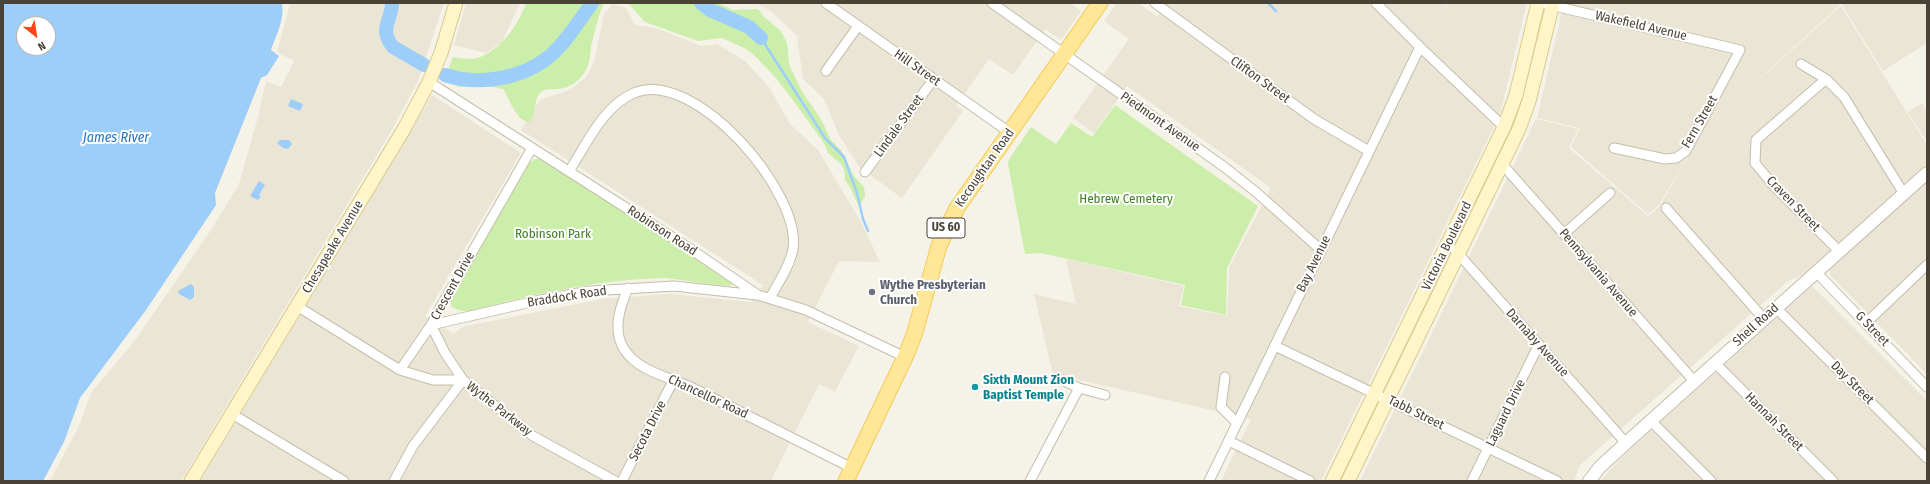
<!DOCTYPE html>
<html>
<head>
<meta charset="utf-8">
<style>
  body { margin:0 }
  #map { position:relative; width:1930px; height:484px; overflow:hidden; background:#f5f2e7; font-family:"Fira Sans Condensed",sans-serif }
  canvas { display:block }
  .frame { position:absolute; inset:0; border:4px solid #4a4335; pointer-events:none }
  .north { position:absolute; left:16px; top:16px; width:40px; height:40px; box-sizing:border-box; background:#fff; border:1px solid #b7b4ae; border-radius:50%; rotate:150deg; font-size:11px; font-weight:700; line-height:16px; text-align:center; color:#4a4335 }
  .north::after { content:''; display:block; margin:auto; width:14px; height:18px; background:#ff4515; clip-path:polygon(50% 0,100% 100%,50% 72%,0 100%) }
</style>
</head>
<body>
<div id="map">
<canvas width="1930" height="484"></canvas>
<div class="frame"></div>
<div class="north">N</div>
</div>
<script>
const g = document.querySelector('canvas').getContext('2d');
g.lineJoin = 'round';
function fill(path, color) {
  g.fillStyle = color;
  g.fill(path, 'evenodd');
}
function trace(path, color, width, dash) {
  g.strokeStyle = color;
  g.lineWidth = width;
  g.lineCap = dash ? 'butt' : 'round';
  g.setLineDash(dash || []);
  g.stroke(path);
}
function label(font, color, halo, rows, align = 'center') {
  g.font = font + ' "Fira Sans Condensed",sans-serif';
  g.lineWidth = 4;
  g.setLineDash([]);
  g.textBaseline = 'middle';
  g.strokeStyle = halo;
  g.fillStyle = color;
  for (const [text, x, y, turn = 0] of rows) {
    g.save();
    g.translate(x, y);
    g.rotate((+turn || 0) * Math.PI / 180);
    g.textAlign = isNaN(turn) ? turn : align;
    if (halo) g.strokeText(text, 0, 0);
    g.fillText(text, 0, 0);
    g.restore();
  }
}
const residential = new Path2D(`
  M290,3H444L418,81L389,135L181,481H50L79,426L91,393L136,339L213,227L239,184L258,117L266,81L281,87L294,61L277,52Z
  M466,3H520L502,42L486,53L454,45Z
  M756,3H1070L1081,11L1061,40L1045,29L1013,75L989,59L956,106L963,111L902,198L859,167L839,135L824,99L803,79L797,36L772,12Z
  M1117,3H1138L1157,17L1167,3H1443L1457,17L1444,3H1527L1500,114L1321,481H1221L1251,419L1053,374L1034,294L1076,304L1066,259L1184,286L1179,306L1227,316L1229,268L1271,188L1127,86L1094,133L1073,118L1129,39L1104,21Z
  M1564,3H1839L1840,5L1703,130L1659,205L1648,214L1571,147L1580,128L1537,118Z
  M1841,3H1927V43L1883,71Z
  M613,4L626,8L635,25L656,28L702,46L717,44L745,61L769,87L790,124L818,150L861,222L880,262L839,261L808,322L859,346L835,392L819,384L771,481H200L401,149L432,95L521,153L425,316L454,334L462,327L602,299L670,294L751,302L763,285L521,130L540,100L570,90L586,77L594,63L604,14Z
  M1841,6L1927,145V164L1803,275L1788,281L1580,465L1574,481H1360L1536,119L1578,129L1569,148L1648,216L1660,206L1703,130Z
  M1922,103L1927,111V142L1908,112Z
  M1927,181V374L1831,276L1829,269Z
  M1812,286L1927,401V481H1600L1626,453Z`);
const green = new Path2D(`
  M526,3H604C600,10 593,37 591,47C590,54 590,62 587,68C582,80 569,89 556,89C550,90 546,88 541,92C532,100 538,114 529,122C515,120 510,99 503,89L487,86L459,87L444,81L453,57C459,58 466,59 472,59C497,56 519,25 526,3Z
  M628,3H718L733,10L756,9L760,11L763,16L780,30L783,35L787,43L789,64L801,90L822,121L830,139L841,150L854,176L864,187L865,196L859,207L851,189L845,180L844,169L841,164L828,153L824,143L792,99L775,77L753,54L746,49L722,38L698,41L645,22Z
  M1115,105L1258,206L1227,268L1226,315L1181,305L1185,285L1041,253L1025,254L1008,164L1009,159L1031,127L1056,144L1071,123L1092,137Z
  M535,159H541L690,252L733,282L732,285C722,288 677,278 663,278C597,280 534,294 471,311C462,311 458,311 451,306L450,299L529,163Z`);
const water = new Path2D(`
  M3,3H282C285,19 276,35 271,50L279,56L267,75L261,78L215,193L216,205L146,310L80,398L64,442L43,481H3ZM24,24H48V48H24Z
  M291,99L303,104L300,111L288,106Z
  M280,140H289L292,144L288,149L283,148L277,143Z
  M259,181L265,185L259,195L261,196L258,200L250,196Z
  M191,284L194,287V297L190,300L179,294L178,291Z`);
const stream = new Path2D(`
  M1268,3L1276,11
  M761,38L825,138L844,157L857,193L863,219L868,231`);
const river = new Path2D(`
  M392,3C392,21 378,28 393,47L424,65
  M701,3L710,10L749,27L761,38
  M445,75C479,86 522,79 550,56C567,41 579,21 592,3`);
const minor = new Path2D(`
  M826,3L1009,132
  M992,3L1223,166L1256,192L1321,250
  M1155,3L1314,119L1369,151
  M1376,3L1420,47L1504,127
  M1542,3L1740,50L1686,151L1676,158L1665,159L1614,148
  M1801,64L1826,79
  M826,71L858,26
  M429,82L689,248L758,295L806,310L905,357
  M1502,164L1694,381
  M569,171C587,144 603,106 634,93C694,67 802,193 793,249C790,266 778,283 770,298
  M865,172L933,80
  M1666,208L1764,319
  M1564,234L1610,193
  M1455,250L1626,443
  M1839,251L1774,186L1755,163L1756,140L1826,79L1844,97L1904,194
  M1816,272L1927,387
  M628,288C620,307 612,330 624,349C639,373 672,377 695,389C747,415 800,442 852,468
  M297,306L400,370L433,380H463L533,436L615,481
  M1776,308L1927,458
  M1866,323L1927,265
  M1275,346L1557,481
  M1715,363L1833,481
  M400,370L431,325L540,300L590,291L674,286L757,295
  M1225,377L1221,407L1237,423
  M1062,380L1079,388L1105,395
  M232,414L344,481
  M1651,421L1711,481
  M1229,441L1310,481
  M394,481L413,446L463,380L445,353L431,325L439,310L532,148
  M622,481L673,381
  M1030,481L1079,388
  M1209,481L1420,47
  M1472,481L1539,344`);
const tertiary = new Path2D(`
  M1589,481L1600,467L1626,443L1927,173`);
const secondary = new Path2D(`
  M191,481L404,129L429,82L441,53L456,3
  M1332,481L1504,127L1516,95L1538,3
  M1348,481L1519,129L1529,101L1553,3`);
const primary = new Path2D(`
  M846,481L907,353L915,332L939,246L957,208L1100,3`);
const markers = [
  [872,292,4,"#6b7280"],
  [975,387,4,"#0f9aa8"]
];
const shields = [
  [946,228,38]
];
const shieldNames = [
  ["US 60",946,228]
];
const streetNames = [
  ["Wakefield Avenue",1641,26,13],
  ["Hill Street",917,68,35],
  ["Clifton Street",1260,80,36],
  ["Piedmont Avenue",1160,122,35],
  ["Fern Street",1700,122,-60],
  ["Lindale Street",899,126,-54],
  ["Kecoughtan Road",985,168,-55],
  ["Craven Street",1793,204,46],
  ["Robinson Road",662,231,33],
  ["Victoria Boulevard",1447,246,-64],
  ["Chesapeake Avenue",333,247,-59],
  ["Bay Avenue",1314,264,-64],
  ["Pennsylvania Avenue",1598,273,49],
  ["Crescent Drive",453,286,-61],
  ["Braddock Road",567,297,-9],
  ["Shell Road",1756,325,-42],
  ["G Street",1872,329,46],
  ["Darnaby Avenue",1537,343,48],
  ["Day Street",1852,383,45],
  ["Chancellor Road",708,397,25],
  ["Wythe Parkway",499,409,38],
  ["Tabb Street",1416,413,26],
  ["Laguard Drive",1506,413,-64],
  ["Hannah Street",1774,422,45],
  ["Secota Drive",648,431,-63]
];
const parkNames = [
  ["Hebrew Cemetery",1126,199],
  ["Robinson Park",553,234]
];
const worshipNames = [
  ["Wythe Presbyterian",880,285],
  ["Church",880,300]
];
const cultureNames = [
  ["Sixth Mount Zion",983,380],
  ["Baptist Temple",983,395]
];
const waterNames = [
  ["James River",116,138]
];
fill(residential, '#eae5d5');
fill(green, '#cceeab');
fill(water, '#9dcef9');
trace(stream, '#9dcef9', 2.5);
trace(river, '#9dcef9', 14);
trace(minor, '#c5beab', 11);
trace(tertiary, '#c5beab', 14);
trace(secondary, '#dacb92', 15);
trace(primary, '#f2cc59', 17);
trace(minor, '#fff', 9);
trace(tertiary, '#fff', 12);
trace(secondary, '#fff5c8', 13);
trace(primary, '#ffe797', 15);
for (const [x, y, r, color] of markers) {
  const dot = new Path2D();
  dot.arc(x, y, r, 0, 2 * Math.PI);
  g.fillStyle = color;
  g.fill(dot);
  trace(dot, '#fff', 1.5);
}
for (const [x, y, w] of shields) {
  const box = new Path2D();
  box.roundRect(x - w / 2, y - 10, w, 20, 3);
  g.fillStyle = '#fff';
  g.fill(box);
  trace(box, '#4a4335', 1);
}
label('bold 12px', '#4a4335', null, shieldNames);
label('13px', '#4a4335', '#fff', streetNames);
label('13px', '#408321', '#fff', parkNames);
label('bold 13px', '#5b616d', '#fff', worshipNames, 'left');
label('bold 13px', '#0d838f', '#fff', cultureNames, 'left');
label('italic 14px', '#2175c3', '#fff', waterNames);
</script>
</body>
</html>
